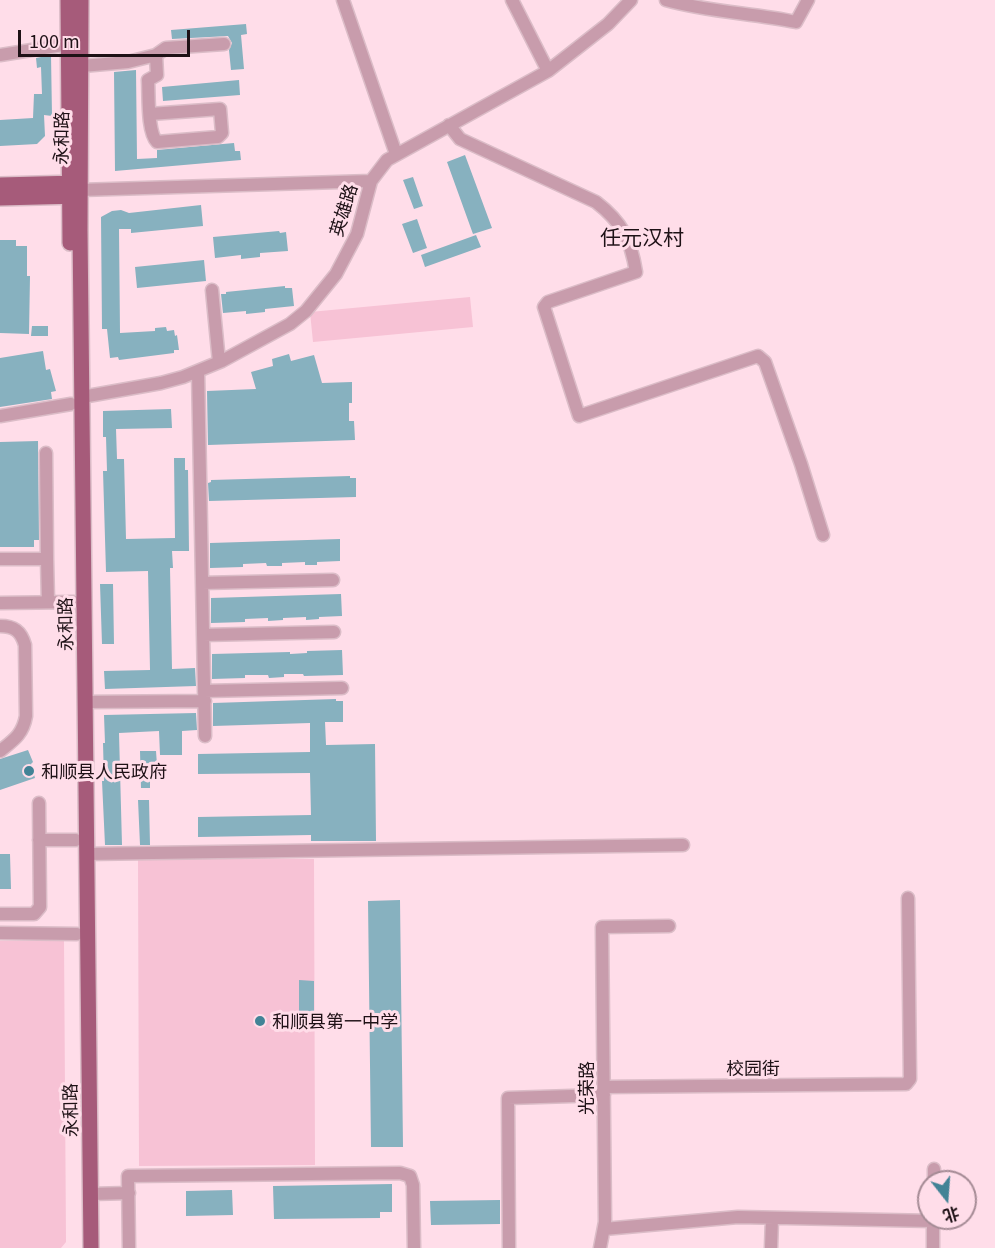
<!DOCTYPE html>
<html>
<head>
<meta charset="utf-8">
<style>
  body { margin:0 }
  #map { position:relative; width:995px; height:1248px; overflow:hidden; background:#ffdde9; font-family:Georgia,"Noto Sans SC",serif }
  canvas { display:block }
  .north { position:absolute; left:917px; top:1170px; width:60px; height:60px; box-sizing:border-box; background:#ffdde9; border:2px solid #a58b95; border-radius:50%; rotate:163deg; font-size:16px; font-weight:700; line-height:24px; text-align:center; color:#1e1116 }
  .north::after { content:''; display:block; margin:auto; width:21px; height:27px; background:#428396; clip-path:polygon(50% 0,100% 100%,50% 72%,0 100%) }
  .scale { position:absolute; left:18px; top:30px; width:172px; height:27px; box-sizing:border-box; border:3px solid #1e1116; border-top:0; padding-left:8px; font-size:18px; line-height:21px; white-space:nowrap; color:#1e1116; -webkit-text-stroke:4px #ffdde9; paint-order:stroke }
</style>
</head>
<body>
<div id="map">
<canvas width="995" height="1248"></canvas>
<div class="north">北</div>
<div class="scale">100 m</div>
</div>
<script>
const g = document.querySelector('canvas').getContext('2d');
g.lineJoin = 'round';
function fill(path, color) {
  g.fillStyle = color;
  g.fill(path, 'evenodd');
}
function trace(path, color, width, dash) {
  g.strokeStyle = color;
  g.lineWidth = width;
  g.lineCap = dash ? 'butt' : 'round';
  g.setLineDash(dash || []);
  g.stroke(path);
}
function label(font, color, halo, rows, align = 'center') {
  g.font = font + ' Georgia,"Noto Sans SC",serif';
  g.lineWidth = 6;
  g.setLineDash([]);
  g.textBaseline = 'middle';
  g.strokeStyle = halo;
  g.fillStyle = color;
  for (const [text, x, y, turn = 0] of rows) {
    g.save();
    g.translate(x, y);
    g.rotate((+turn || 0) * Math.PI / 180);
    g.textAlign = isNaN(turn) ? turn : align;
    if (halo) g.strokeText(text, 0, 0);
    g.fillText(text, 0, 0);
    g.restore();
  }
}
const green = new Path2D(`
  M470,297L473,327L313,342L310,312Z
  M225,858L314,859L315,1165L139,1166L138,860Z
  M0,941H64L66,1242L61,1248H0Z`);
const building = new Path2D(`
  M246,24L247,34L241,35L244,69L231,70L229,50L232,43L228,36L172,39L171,30Z
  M51,55L52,116L44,115L45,136L37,144L0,146V120L33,118L34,94H42L41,67L37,68L36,58Z
  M136,70L137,159L157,158V150L234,143L235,151H240L241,160L115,171L114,72Z
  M239,80L240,95L163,101L162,87Z
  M465,155L492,228L473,234L447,162Z
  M413,177L423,206L414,209L403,180Z
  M201,205L203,226L131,233V229H119L120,333L155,331V328L166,327L167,331L174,330L175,336L177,335L179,350H174V353L119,360L118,357L110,358L107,329H102L101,217L112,211L121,210L129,213Z
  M417,219L427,248L413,253L402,224Z
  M279,231L280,233L286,232L288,251L260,253V257L241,259V255L215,258L213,237Z
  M476,235L481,247L425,267L421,255Z
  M0,240H16V246H27V276H30L29,334L0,333Z
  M204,260L206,281L137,288L135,267Z
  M285,286V288H292L294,306L265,309V312L246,314V311L223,313L221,294H226V292Z
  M32,326H48V336H31Z
  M43,351L46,370L50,369L56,391L51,392L52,399L0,407V358Z
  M289,354L291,361L314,355L322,383L352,382V403H349V421H354L355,440L208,445L207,391L256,389L251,372L273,366L272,359Z
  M171,409L172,428L116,429L117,459H124L126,539L175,538L174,458H185V470H188L189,551H172L173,568H170L172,669L195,668L196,686L105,689L104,671L150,670L148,571L106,572L103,471H107L106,437H103V411Z
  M38,441L39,540H34V547H0V442Z
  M350,476V478H356V497L209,501L208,483L211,482V480Z
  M340,539V561L317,562V565H305V562L282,563V566H267L266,563L243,564V567L210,568V543Z
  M100,584H113L114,644H102Z
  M341,594L342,616L319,617V619L306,620V617L283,618V620L268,621V618L245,619V622L211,623V598Z
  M342,650L343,675L304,676L303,674H284V677L269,678L268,675H245V678L212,679V654L290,652V654L307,653V651Z
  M336,699V701H343V722H325L326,745L375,744L376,841H311V835L198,837V817L311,815L310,773L198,774V754L310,752V723L213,726V703Z
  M196,713L197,730L182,731V755H160L159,731L119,733L122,845H105L102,781H104L103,743H105L104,715Z
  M28,750L33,762L31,764L35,778L0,790V759Z
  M140,751H156L157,765H150V788H141Z
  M138,800H149L150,845H140Z
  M0,854H10L11,889H0Z
  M400,900L403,1147H371L368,901Z
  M299,980L314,981V1030H299Z
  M392,1184V1212H380V1218L274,1219L273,1186Z
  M232,1190L233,1215L186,1216V1191Z
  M500,1200V1224L431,1225L430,1201Z`);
const minor = new Path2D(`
  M343,0L396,154
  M512,0L548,71
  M666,0C708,12 753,13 796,22L808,0
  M0,55L69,44
  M82,66L128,62L156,55L166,48L224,44
  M150,114L220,109L222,133L218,137L157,142C147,132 149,96 148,80L157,75L156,55
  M449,125L460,139L596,202C622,222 631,240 636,272L548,302L544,307L579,416L758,356L765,362L801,464L823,535
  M80,190L371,181
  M212,290L219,362
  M198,371L205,736
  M82,397L161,383L183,377L222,361L290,324L306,311L336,274L357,234L371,181L387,160L548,71L608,24L631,0
  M0,416L71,404
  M0,559H47L46,453
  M47,559L48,602
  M202,583L333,580
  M0,603L74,602
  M0,626C14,626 21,631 25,645L26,716C23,734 14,740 0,751
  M203,635L334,632
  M204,691L342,688
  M85,702L205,701
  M39,840H76
  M86,854L683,845
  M0,914H34L40,907L39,803
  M0,933L77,934
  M604,1087L906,1084L910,1079L908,898
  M934,1182V1169
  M90,1194L129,1193
  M604,1229L738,1217L933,1221
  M129,1248L128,1176L400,1173L410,1176L413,1185L414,1248
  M509,1248L508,1098L604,1095
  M600,1248L605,1222L602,927L669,926
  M771,1248L772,1218
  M933,1248V1218`);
const major = new Path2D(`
  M68,0L70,243
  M81,0L80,230L91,1248
  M0,185L77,183
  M0,198L78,196`);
const markers = [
  [29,771,6,"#428396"],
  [260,1021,6,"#428396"]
];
const streetNames = [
  ["永和路",61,138,-89],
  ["英雄路",343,210,-73],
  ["永和路",65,624,-91],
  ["校园街",753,1068],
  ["光荣路",586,1088,-90],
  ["永和路",70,1110,-91]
];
const poiNames = [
  ["和顺县人民政府",41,771],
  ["和顺县第一中学",272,1021]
];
const quarterNames = [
  ["任元汉村",642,237]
];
fill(green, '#f7c2d5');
fill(building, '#87b1bf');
trace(minor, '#dbbcc7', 15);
trace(major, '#dbbcc7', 18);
trace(minor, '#c89cac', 12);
trace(major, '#a65b7a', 15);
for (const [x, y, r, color] of markers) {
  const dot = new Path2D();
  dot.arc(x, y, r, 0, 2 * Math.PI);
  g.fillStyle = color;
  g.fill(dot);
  trace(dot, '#ffdde9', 2);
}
label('18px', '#1e1116', '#ffdde9', streetNames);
label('18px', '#1e1116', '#ffdde9', poiNames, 'left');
label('21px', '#1e1116', '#ffdde9', quarterNames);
</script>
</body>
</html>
